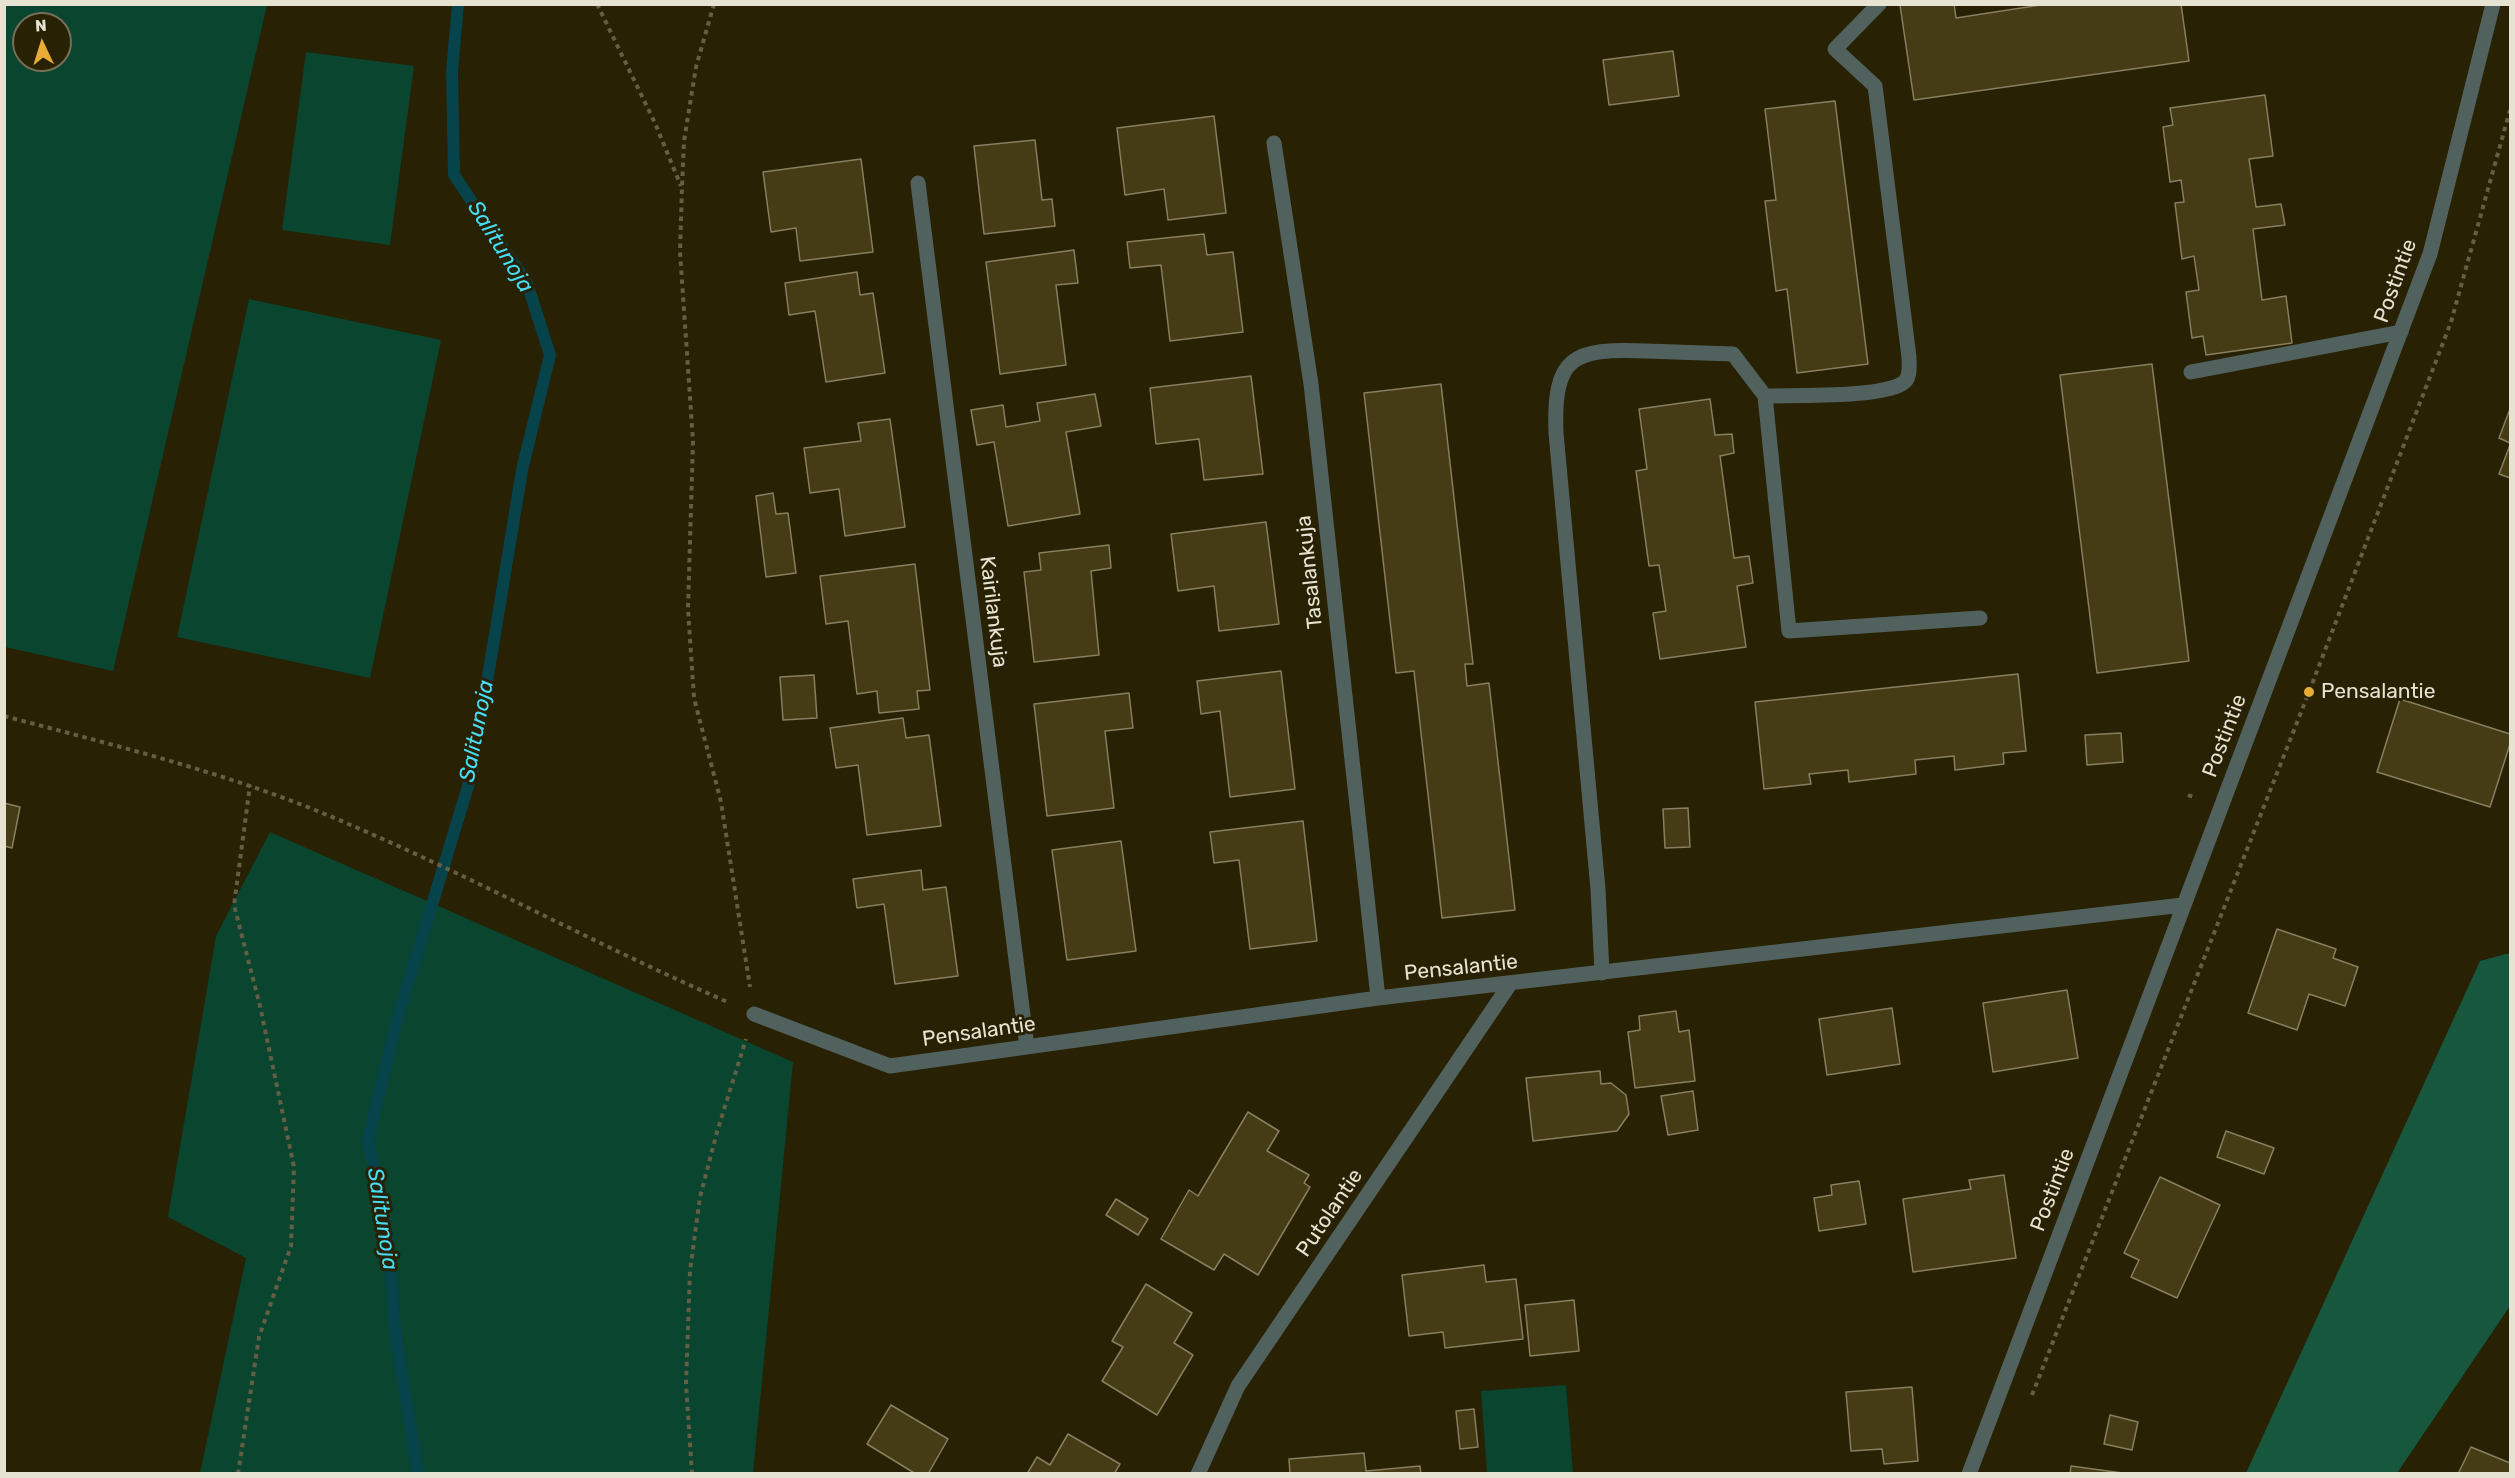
<!DOCTYPE html>
<html>
<head>
<meta charset="utf-8">
<style>
  body { margin:0 }
  #map { position:relative; width:2515px; height:1478px; overflow:hidden; background:#282103; font-family:Rubik,sans-serif }
  canvas { display:block }
  .frame { position:absolute; inset:0; border:6px solid #e7e3d2; pointer-events:none }
  .north { position:absolute; left:12px; top:12px; width:60px; height:60px; box-sizing:border-box; background:#282103; border:2px solid #746f56; border-radius:50%; rotate:356deg; font-size:16px; font-weight:700; line-height:24px; text-align:center; color:#e7e3d2 }
  .north::after { content:''; display:block; margin:auto; width:21px; height:27px; background:#e6ac36; clip-path:polygon(50% 0,100% 100%,50% 72%,0 100%) }
</style>
</head>
<body>
<div id="map">
<canvas width="2515" height="1478"></canvas>
<div class="frame"></div>
<div class="north">N</div>
</div>
<script>
const g = document.querySelector('canvas').getContext('2d');
g.lineJoin = 'round';
function fill(path, color) {
  g.fillStyle = color;
  g.fill(path, 'evenodd');
}
function trace(path, color, width, dash) {
  g.strokeStyle = color;
  g.lineWidth = width;
  g.lineCap = dash ? 'butt' : 'round';
  g.setLineDash(dash || []);
  g.stroke(path);
}
function label(font, color, halo, rows, align = 'center') {
  g.font = font + ' Rubik,sans-serif';
  g.lineWidth = 6;
  g.setLineDash([]);
  g.textBaseline = 'middle';
  g.strokeStyle = halo;
  g.fillStyle = color;
  for (const [text, x, y, turn = 0] of rows) {
    g.save();
    g.translate(x, y);
    g.rotate((+turn || 0) * Math.PI / 180);
    g.textAlign = isNaN(turn) ? turn : align;
    if (halo) g.strokeText(text, 0, 0);
    g.fillText(text, 0, 0);
    g.restore();
  }
}
const green = new Path2D(`
  M5,4L267,5L113,671L5,647ZM24,24H60V60H24Z
  M306,52L414,66L390,245L282,230Z
  M249,299L441,340L370,678L177,637Z
  M270,832L793,1062L753,1473H200L246,1258L168,1217L216,936Z
  M1566,1385L1573,1473H1487L1481,1391Z`);
const forest = new Path2D(`
  M2510,953V1306L2397,1473H2246L2480,961Z`);
const stream = new Path2D(`
  M418,1474L395,1330L388,1238L368,1140L397,1020L472,773L522,470L550,355L527,283L454,175L452,71L458,4`);
const building = new Path2D(`
  M1954,4L1956,18L2047,4H2181L2189,61L1914,100L1900,5Z
  M1673,51L1679,96L1609,105L1603,60Z
  M2265,95L2273,156L2249,159L2256,207L2281,204L2285,225L2253,229L2262,300L2286,296L2292,343L2206,355L2203,336L2192,338L2186,292L2199,290L2194,256L2182,259L2175,203L2184,202L2181,180L2170,182L2163,127L2173,125L2170,108Z
  M1835,101L1868,364L1797,373L1787,289L1776,291L1765,201L1776,200L1765,109Z
  M1214,116L1226,213L1168,220L1164,189L1125,195L1117,128Z
  M1035,140L1042,200L1052,199L1055,226L984,234L974,146Z
  M861,159L873,252L800,261L796,228L771,232L763,172Z
  M1204,234L1207,255L1233,252L1243,332L1170,341L1161,265L1130,268L1127,242Z
  M1074,250L1078,283L1056,285L1066,365L1000,374L986,262Z
  M857,272L860,295L873,293L885,373L826,382L815,311L789,315L785,283Z
  M2152,364L2189,661L2097,673L2060,375Z
  M1251,376L1263,474L1204,480L1199,439L1156,444L1150,388Z
  M1441,384L1473,664H1465L1467,686L1489,683L1515,910L1442,918L1414,671L1396,673L1364,393Z
  M1095,394L1101,426L1066,432L1080,514L1008,526L994,442L977,445L971,410L1003,405L1006,427L1040,421L1037,403Z
  M1710,399L1715,435L1732,434L1734,453L1720,456L1734,558L1749,556L1753,583L1737,586L1746,647L1660,659L1653,613L1666,611L1659,565L1649,566L1636,471L1647,469L1639,409Z
  M2510,409V443L2499,438Z
  M890,419L905,527L845,536L839,489L810,493L804,448L861,441L858,423Z
  M2510,445V478L2499,474Z
  M773,493L776,514L788,513L796,573L766,577L756,496Z
  M1266,522L1279,624L1219,631L1214,586L1178,591L1171,534Z
  M1109,545L1111,568L1091,571L1099,655L1034,662L1024,572L1041,570L1039,553Z
  M915,564L930,690L917,691L919,709L879,713L877,691L857,694L848,621L826,624L820,576Z
  M1281,671L1295,789L1230,797L1220,711L1201,714L1197,681Z
  M2018,674L2026,751L2003,753L2004,764L1955,770L1954,756L1915,760L1916,774L1849,782L1848,770L1809,774L1811,784L1764,789L1755,702Z
  M814,675L817,718L783,720L780,677Z
  M1129,693L1133,728L1105,731L1114,808L1047,816L1034,704Z
  M2400,699L2510,734V744L2490,807L2377,772Z
  M903,718L906,738L929,735L941,826L867,835L858,765L836,768L830,728Z
  M2121,733L2123,762L2087,765L2085,735Z
  M4,803L20,807L12,848L4,846Z
  M1688,808L1690,847L1665,848L1663,809Z
  M1303,821L1317,941L1250,949L1239,860L1214,863L1210,832Z
  M1121,841L1136,951L1067,960L1052,850Z
  M921,870L923,890L946,887L958,976L895,984L884,904L857,908L853,879Z
  M2277,929L2336,949L2333,958L2358,967L2345,1006L2309,994L2297,1030L2248,1013Z
  M2067,990L2078,1058L1993,1072L1983,1003Z
  M1892,1008L1900,1064L1827,1075L1819,1019Z
  M1676,1011L1679,1032L1689,1030L1695,1081L1635,1088L1628,1032L1640,1030L1639,1016Z
  M1600,1071L1601,1084L1611,1083L1626,1095L1629,1114L1617,1131L1533,1141L1526,1078Z
  M1693,1091L1698,1130L1668,1135L1661,1096Z
  M1248,1112L1279,1131L1267,1151L1309,1175L1304,1183L1310,1187L1258,1275L1224,1254L1214,1270L1161,1239L1189,1190L1198,1196Z
  M2226,1131L2274,1148L2264,1174L2217,1157Z
  M2004,1175L2016,1258L1913,1272L1903,1199L1971,1189L1969,1180Z
  M2160,1177L2220,1205L2177,1298L2131,1277L2139,1260L2124,1253Z
  M1859,1181L1866,1224L1819,1231L1814,1198L1832,1195L1831,1185Z
  M1116,1199L1148,1219L1138,1235L1106,1215Z
  M1484,1265L1486,1282L1516,1279L1523,1339L1445,1348L1443,1332L1409,1336L1402,1275Z
  M1146,1284L1192,1313L1174,1343L1193,1355L1157,1415L1102,1381L1123,1347L1112,1341Z
  M1574,1300L1579,1351L1530,1356L1525,1305Z
  M1912,1387L1918,1461L1884,1464L1882,1449L1851,1451L1846,1392Z
  M891,1405L948,1439L928,1474H916L867,1444Z
  M1474,1409L1478,1447L1460,1449L1456,1411Z
  M2110,1415L2138,1422L2132,1450L2104,1444Z
  M1068,1434L1120,1464L1114,1474H1027L1037,1457L1050,1465Z
  M2471,1447L2510,1463V1474H2458Z
  M1364,1453L1366,1471L1420,1466L1421,1474H1290L1289,1459Z
  M2071,1466L2130,1474H2070Z`);
const path = new Path2D(`
  M597,4L655,123L681,186
  M714,4L696,67L684,141L682,187L680,252L693,441L688,609L694,698L721,802L750,987
  M4,716C106,743 207,768 305,806C450,864 587,941 730,1003
  M2188,795L2196,798
  M2032,1395L2309,692L2451,322L2510,110
  M238,1474L259,1337L291,1246L294,1167L260,1006L234,905L250,785
  M692,1474L686,1384L690,1271L700,1197L717,1132L746,1039`);
const service = new Path2D(`
  M2191,372L2401,332
  M1765,396L1789,631L1980,618
  M1602,973L1598,889L1556,433C1553,356 1573,348 1646,351C1675,352 1704,353 1733,354L1765,396C1794,395 1881,398 1903,383C1911,378 1909,366 1909,357L1875,86L1835,49L1879,4`);
const minor = new Path2D(`
  M1274,143L1311,384L1378,998
  M918,183L1027,1047
  M754,1014L890,1066L1378,998L2183,905
  M1198,1474L1238,1386L1510,984
  M1969,1474L2430,254L2493,4`);
const markers = [
  [2309,692,6,"#e6ac36"]
];
const streetNames = [
  ["Postintie",2396,281,-70],
  ["Tasalankuja",1310,572,-96],
  ["Kairilankuja",993,612,83],
  ["Postintie",2225,736,-69],
  ["Pensalantie",1461,968,-6],
  ["Pensalantie",979,1032,-8],
  ["Postintie",2053,1190,-69],
  ["Putolantie",1330,1213,-56]
];
const poiNames = [
  ["Pensalantie",2321,692]
];
const waterNames = [
  ["Salitunoja",500,247,58],
  ["Salitunoja",477,731,-79],
  ["Salitunoja",382,1219,81]
];
fill(green, '#09452f');
fill(forest, '#17573e');
trace(stream, '#06434b', 12);
fill(building, '#453b14');
trace(building, '#877f5f', 1.5);
trace(path, '#645e44', 4, [4.5, 4.5]);
trace(service, '#51625e', 15);
trace(minor, '#51625e', 15);
for (const [x, y, r, color] of markers) {
  const dot = new Path2D();
  dot.arc(x, y, r, 0, 2 * Math.PI);
  g.fillStyle = color;
  g.fill(dot);
  trace(dot, '#282103', 2);
}
label('21px', '#e7e3d2', '#282103', streetNames);
label('21px', '#e7e3d2', '#282103', poiNames, 'left');
label('italic 22px', '#47ddf4', '#282103', waterNames);
</script>
</body>
</html>
